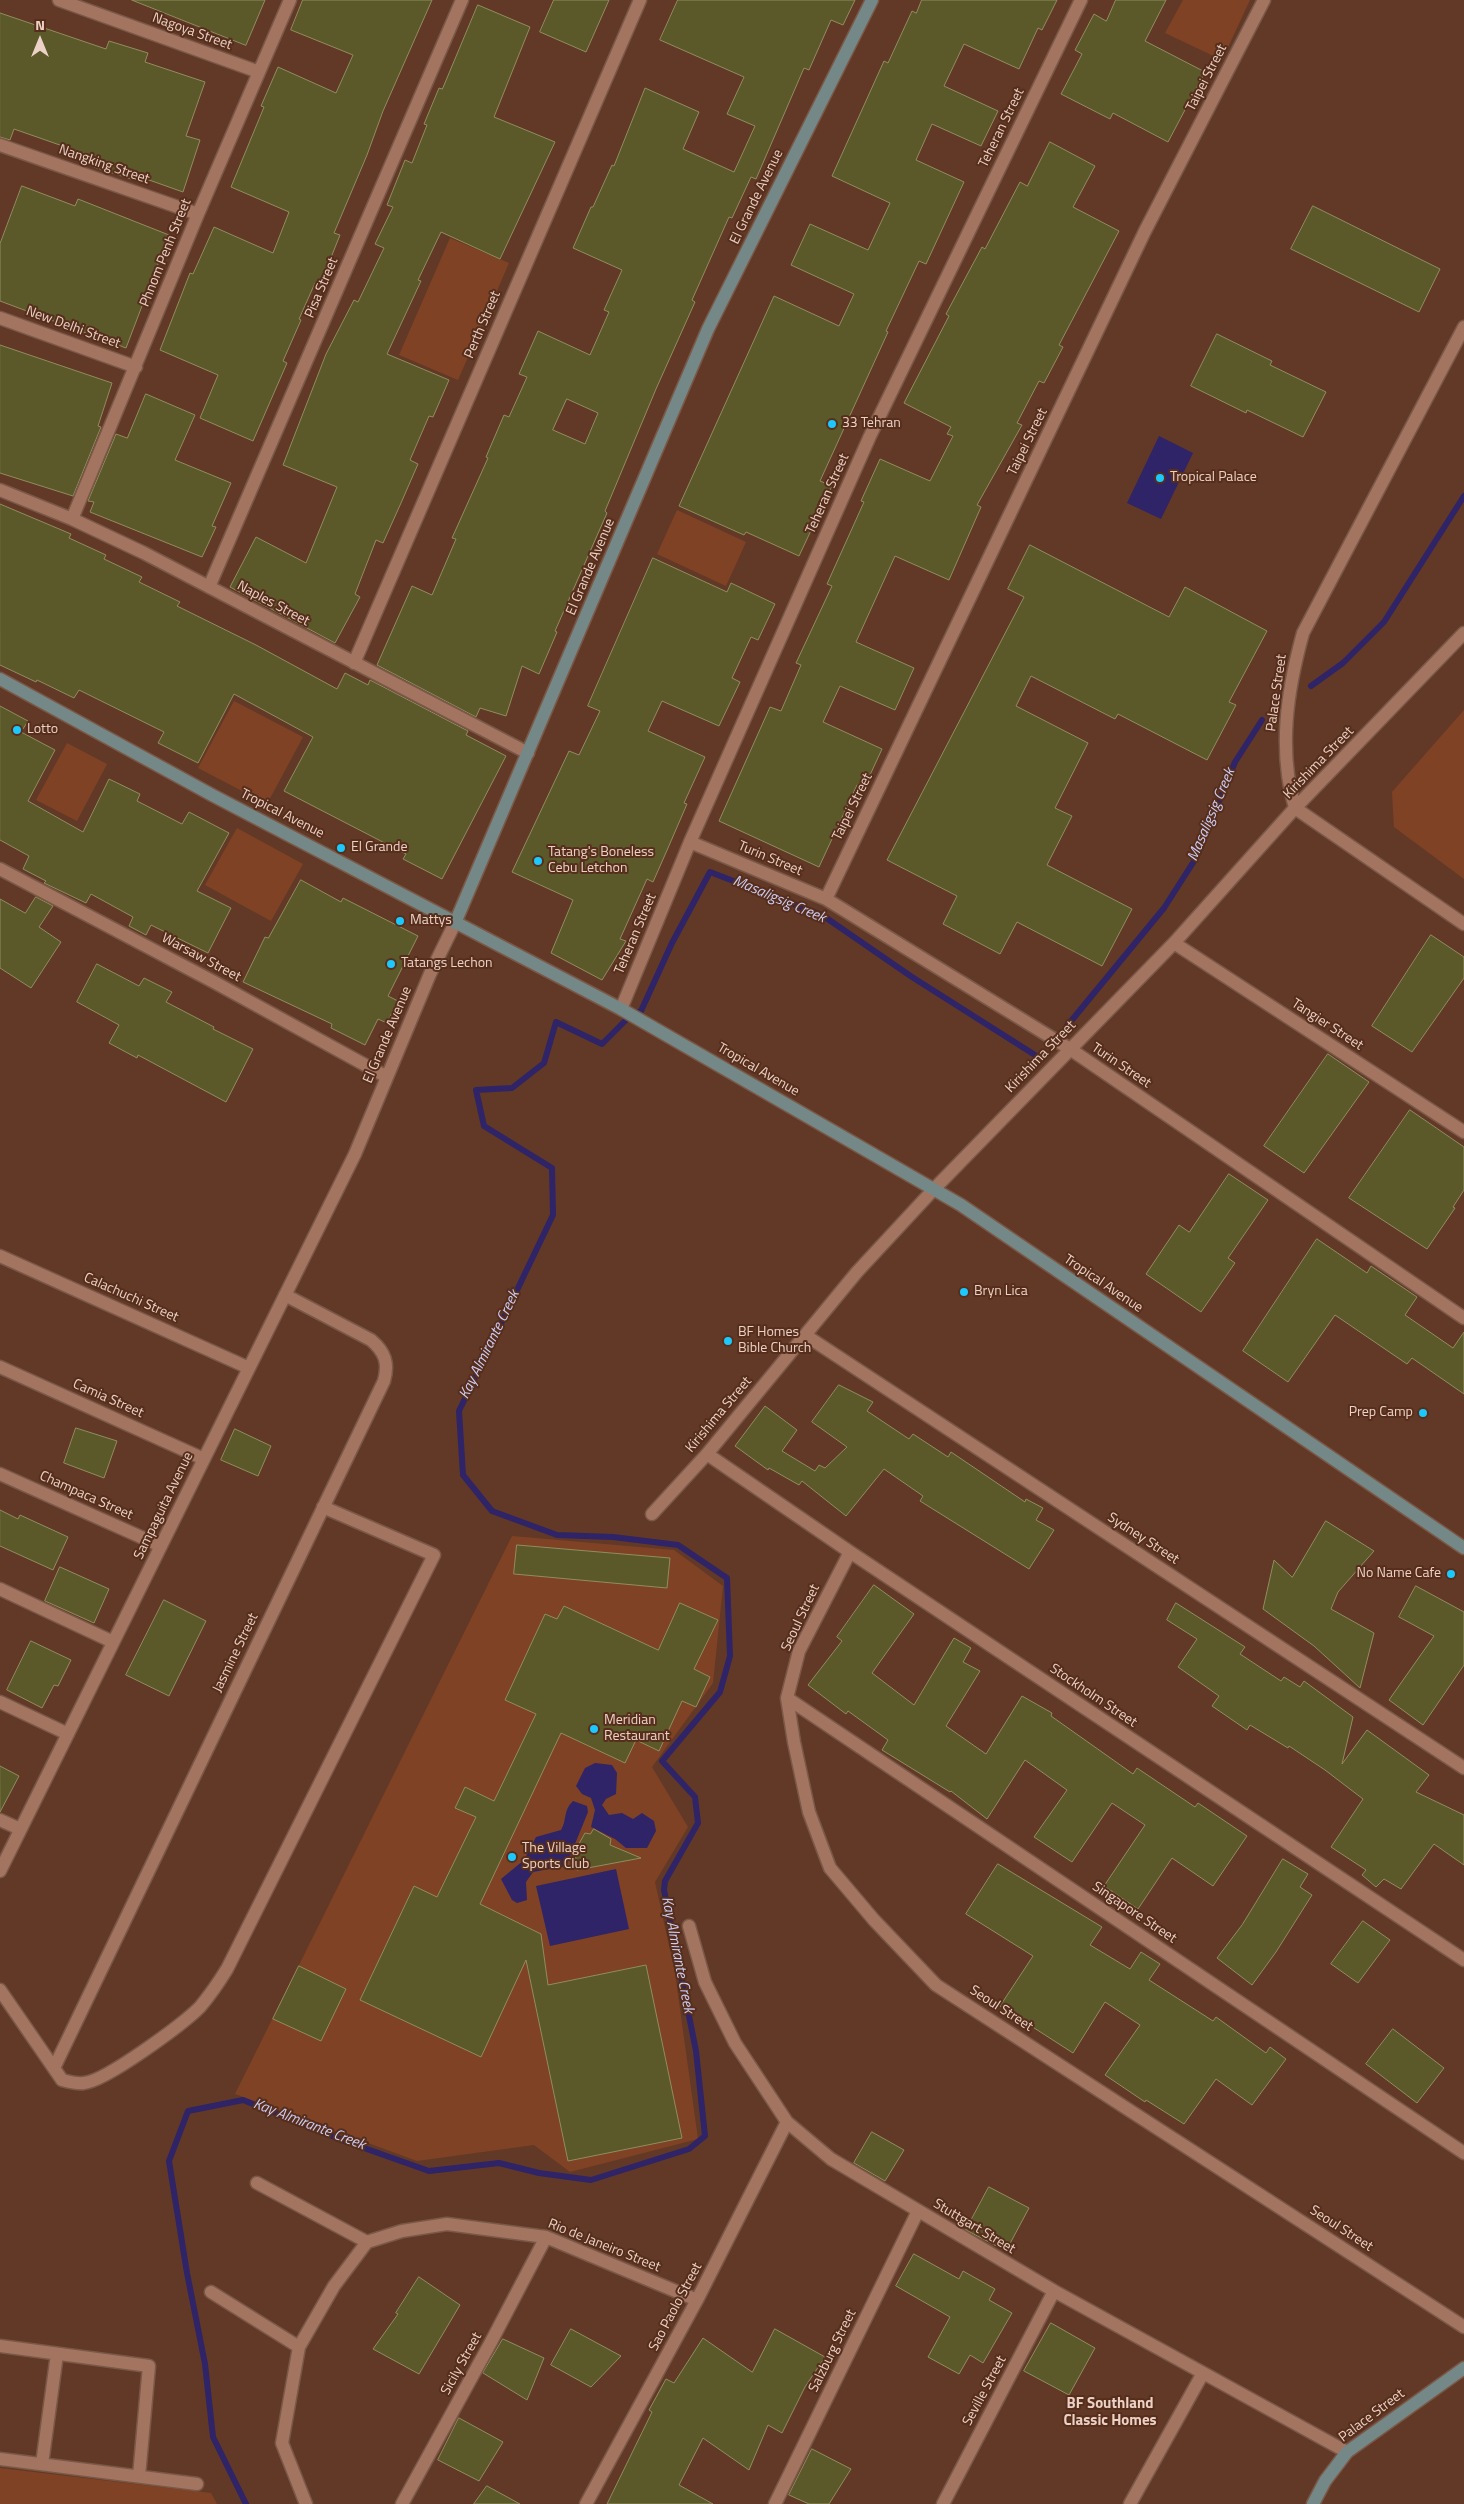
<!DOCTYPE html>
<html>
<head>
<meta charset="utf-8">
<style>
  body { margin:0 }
  #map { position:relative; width:1464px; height:2504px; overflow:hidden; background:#623926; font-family:"Titillium Web",sans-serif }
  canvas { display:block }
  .north { position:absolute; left:15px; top:15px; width:50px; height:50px; -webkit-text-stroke:4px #562e1b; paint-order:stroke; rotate:0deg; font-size:14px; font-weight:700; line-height:20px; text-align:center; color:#ebd1c6 }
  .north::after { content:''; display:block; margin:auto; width:18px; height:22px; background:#ebd1c6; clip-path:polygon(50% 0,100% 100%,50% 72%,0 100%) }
</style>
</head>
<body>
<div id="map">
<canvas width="1464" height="2504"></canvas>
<div class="north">N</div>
</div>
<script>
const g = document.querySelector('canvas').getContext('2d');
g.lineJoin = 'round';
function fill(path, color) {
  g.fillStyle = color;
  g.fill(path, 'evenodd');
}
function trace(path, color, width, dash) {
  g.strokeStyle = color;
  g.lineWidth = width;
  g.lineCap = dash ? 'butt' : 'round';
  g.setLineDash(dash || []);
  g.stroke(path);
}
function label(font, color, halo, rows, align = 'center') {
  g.font = font + ' "Titillium Web",sans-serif';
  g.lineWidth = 4;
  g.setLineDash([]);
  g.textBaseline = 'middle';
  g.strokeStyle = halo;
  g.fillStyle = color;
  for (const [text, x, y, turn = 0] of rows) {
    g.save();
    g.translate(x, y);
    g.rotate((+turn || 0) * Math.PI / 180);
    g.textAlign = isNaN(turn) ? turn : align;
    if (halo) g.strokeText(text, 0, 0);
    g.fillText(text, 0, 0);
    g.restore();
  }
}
const green = new Path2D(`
  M1183,0H1250L1222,60L1165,33Z
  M450,238L509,263L458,380L399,355Z
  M677,510L746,542L726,586L657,554Z
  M234,701L303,737L267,804L198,768Z
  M1464,710V879L1394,827L1392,792Z
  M67,743L107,764L77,821L36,800Z
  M237,828L303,864L271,921L205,885Z
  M512,1536L674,1550L723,1586L713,1683L652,1767L688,1827L655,1882L675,1973L698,2139L570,2172L534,2145L417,2161L235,2094Z
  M0,2468L211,2493L217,2504H0Z`);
const water = new Path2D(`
  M1159,436L1193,453L1161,519L1127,503Z
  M595,1763L612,1765L617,1773L616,1794L606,1799L602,1805L609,1815L622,1813L633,1819L642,1813L654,1821L656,1831L647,1848H626L615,1839L591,1827L595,1810L591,1798L582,1794L576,1786L585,1768Z
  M573,1801L587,1806L588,1812L566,1866L533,1872L526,1882L527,1900L517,1903L512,1900L501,1879L524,1860L536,1837L561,1830C567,1820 563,1810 573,1801Z
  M616,1869L629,1929L550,1946L536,1886Z`);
const stream = new Path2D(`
  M1311,686L1343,663L1384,622L1464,496
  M1067,1026L1164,908L1196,858L1235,762L1262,720
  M246,2504L213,2437L205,2364L187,2273L169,2161L188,2111L243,2100L347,2142L429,2171L499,2163L539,2173L591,2180L689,2149L705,2136L696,2051L664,1890L665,1881L698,1823L695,1797L662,1761L720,1692L730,1656L727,1578L678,1545L613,1537L557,1535L492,1511L463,1475L459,1411L553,1215L552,1168L484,1126L476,1090L512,1088L544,1063L556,1022L602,1044L631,1015L641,1011L672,943L710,872L822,915L912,977L1035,1055`);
const building = new Path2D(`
  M132,0H265L246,45Z
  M303,0H432L383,111L367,155L334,233L340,235L320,285L315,283L299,319L301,320L283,361L287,363L253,441L200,418L218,375L160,350L190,273L193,274L214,227L273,253L289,212L231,187L264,107L261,106L278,67L336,93L353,55L291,30Z
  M554,0H609L586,52L540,32Z
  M678,0H855L843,25L831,20L809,70L804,68L756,179L751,177L732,218L729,217L692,300L695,302L656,389L605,511L607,513L555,631L557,632L539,674L522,666L506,716L480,708L476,717L377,665L412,586L432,595L456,539L452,538L488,458L486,457L504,415L509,417L527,377L519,374L538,331L590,355L609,312L604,310L622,270L573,248L591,207H593L612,165L614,166L645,88L699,112L683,149L734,172L755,126L727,114L744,77L660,40ZM567,399L598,413L585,444L553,430Z
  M922,0H1057L1042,30L1038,28L1019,69L964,44L944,86L998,111L981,146L932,124L916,160L964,182L926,264L919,261L886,331L888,332L820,481L832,486L799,556L746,532L744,535L679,506L774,296L839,326L854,294L791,265L810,224L868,250L890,203L832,176L884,61L888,63L912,11L916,13Z
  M1116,0H1166L1145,41L1205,72L1168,142L1113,113L1110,119L1061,94L1082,54L1075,50L1094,14L1106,21Z
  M478,5L530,27L494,117L555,142L500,259L441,232L418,280L421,281L387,354L449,380L433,417L429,416L410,460L418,464L401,503L383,543L376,540L355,594L360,597L335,643L230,587L256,537L306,563L337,487L283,465L326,354L354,300L358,302L384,248L375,244L393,207L387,205L405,160L412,163L427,125L424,124L439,88L442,89Z
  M0,13L106,49L109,41L148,53L145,62L205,82L186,136L200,140L183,192L135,175L134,180L94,167L97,158L14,129L10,140L0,137Z
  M1050,142L1095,166L1073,207L1119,231L1059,345L1063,347L1044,383L1039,381L1017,423L1022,425L977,505L981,507L949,580L895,556L856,642L914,668L895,710L840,686L823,722L882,749L864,788L857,785L819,867L719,821L770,707L781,711L801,665L796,663L832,586L827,584L864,502L861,501L880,459L930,481L953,436L947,434L951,427L904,403L949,316L946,314L982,247L985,249L1020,182L1027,186Z
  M22,186L75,206L78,199L169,235L126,348L0,301V244Z
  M1313,206L1440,269L1419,312L1291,249Z
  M1217,334L1272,361L1270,365L1326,392L1303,437L1247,410L1246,413L1191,386Z
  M0,345L112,383L98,426L101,427L73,496L0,473Z
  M146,394L195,415L175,460L231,483L212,526L216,527L202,557L90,512L94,502L88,501L116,434L127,438Z
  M0,504L71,534L69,538L106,555L104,559L142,577L139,582L180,602L177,606L256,645L337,689L345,673L368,685L370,680L468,731L466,735L506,756L442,879L403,859L406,854L284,791L313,737L234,694L198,763L158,743L164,732L79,690L74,698L37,680L36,682L0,665Z
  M1030,545L1169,617L1185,587L1267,631L1229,702L1236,705L1207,760L1118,714L1115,719L1031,676L1016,706L1088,743L1055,808L1072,816L1047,865L1132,909L1102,966L1017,922L1000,954L943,924L957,896L887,860L1024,597L1008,589Z
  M653,558L727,592L731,583L775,604L758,640L751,637L732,678L740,682L719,726L662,701L648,731L705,757L684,803L687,804L668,848L653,882L647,879L620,939L626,941L602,980L551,953L573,900L512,872L569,751L579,755L600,711L588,706Z
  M0,706L28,721L21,732L55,750L28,801L83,832L109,779L140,794L137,801L182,824L189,812L229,833L197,891L231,908L208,953L151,925L146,935L129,926L133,917L91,894L86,903L44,883L46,881L23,869L29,856L0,840Z
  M301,880L341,902L343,898L418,936L388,996L398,1001L387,1023L378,1019L365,1045L331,1028L332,1024L243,982L265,937L268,938Z
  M36,897L53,906L39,927L61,942L31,988L0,968V899L25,913Z
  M1431,935L1464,957V978L1412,1052L1372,1026Z
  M97,964L139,986L144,978L172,992L166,1002L214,1027L213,1029L253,1049L226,1102L138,1055L137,1058L109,1043L119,1025L77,1002Z
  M1328,1054L1369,1082L1304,1173L1264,1146Z
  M1410,1110L1464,1147V1190L1453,1207L1455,1208L1427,1249L1349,1198Z
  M1229,1174L1268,1200L1228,1258L1235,1263L1201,1312L1146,1274L1179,1225L1189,1232Z
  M1317,1239L1367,1273L1371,1266L1417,1297L1405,1315L1453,1348L1464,1332V1394L1412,1358L1407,1364L1335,1315L1288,1382L1243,1351Z
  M839,1385L873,1402L867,1411L909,1439L913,1434L948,1457L951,1452L1025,1502L1026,1499L1043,1508L1036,1520L1054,1530L1029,1569L920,1501L923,1496L884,1469L846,1516L802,1481L799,1485L769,1468L768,1470L735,1446L765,1406L797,1430L782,1451L815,1471L819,1465L825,1468L847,1447L812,1422Z
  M76,1428L117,1441L104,1478L64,1463Z
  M235,1429L271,1446L258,1476L221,1460Z
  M0,1510L18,1519L20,1515L68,1537L53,1570L0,1546Z
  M1326,1521L1374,1551L1338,1592L1331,1609L1374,1633L1360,1688L1314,1646L1263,1609L1274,1560L1292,1577Z
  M517,1545L670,1558L667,1588L514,1574Z
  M60,1567L109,1589L94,1623L45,1601Z
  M874,1585L914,1614L872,1673L914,1705L954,1638L971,1648L963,1662L980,1671L946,1726L986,1754L1022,1696L1052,1713L1051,1716L1133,1774L1137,1768L1195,1807L1198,1803L1247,1836L1213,1886L1172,1858L1138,1909L1104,1886L1145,1825L1112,1803L1072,1862L1034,1837L1067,1790L1025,1760L987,1819L951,1791L950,1792L882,1750L888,1740L848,1711L846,1714L808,1685L842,1641L837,1637Z
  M1416,1586L1464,1612V1665L1423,1725L1389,1700L1434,1636L1399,1617Z
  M164,1600L206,1621L169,1696L126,1675Z
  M680,1603L718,1620L694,1669L710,1677L696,1707L682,1701L659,1751L636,1740L625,1763L561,1733L480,1904L541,1934L548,1985L646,1965L682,2138L568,2161L526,1960L481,2057L360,2000L414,1886L437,1897L476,1817L455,1808L465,1787L494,1801L536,1714L505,1700L545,1614L557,1619L564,1606L658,1650Z
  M1176,1603L1245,1647L1240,1654L1281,1681L1284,1677L1300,1687L1304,1681L1353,1717L1342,1764L1367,1730L1429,1775L1416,1792L1464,1815V1865L1434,1844L1401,1889L1384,1879L1376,1887L1362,1875L1366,1870L1331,1847L1363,1799L1325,1770L1289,1746L1288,1748L1250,1725L1247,1730L1212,1706L1219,1696L1178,1667L1197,1639L1167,1620Z
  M31,1641L71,1660L58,1686L54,1685L42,1708L7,1690Z
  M0,1766L19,1776L0,1812Z
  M594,1829L611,1839L610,1845L641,1858L577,1870L575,1851L585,1833L590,1834Z
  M1283,1859L1308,1874L1300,1887L1312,1895L1276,1952L1252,1985L1217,1958L1242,1925Z
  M998,1864L1102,1927L1090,1945L1130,1969L1141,1952L1160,1964L1149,1980L1213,2021L1216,2017L1266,2053L1270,2047L1286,2059L1252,2105L1216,2079L1184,2124L1146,2100L1145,2102L1105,2075L1140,2025L1105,2002L1073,2053L1000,2006L1033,1956L966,1914Z
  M1363,1921L1390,1940L1358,1983L1331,1964Z
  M299,1966L346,1989L321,2041L273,2019Z
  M1393,2029L1444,2068L1417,2103L1366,2064Z
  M872,2132L904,2150L885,2181L854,2163Z
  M989,2187L1029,2208L1006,2251L966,2230Z
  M914,2254L959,2279L963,2271L995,2289L989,2300L1012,2313L983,2363L970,2355L959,2374L928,2357L950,2317L896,2286Z
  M419,2277L460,2305L419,2374L373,2349L398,2314L396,2313Z
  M1051,2323L1095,2348L1069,2395L1024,2371Z
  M571,2329L621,2356L591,2387L551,2365Z
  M775,2329L825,2357L805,2387L782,2433L768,2425L749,2470L703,2438L679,2485L713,2504H607L652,2412L649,2410L666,2379L674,2383L703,2338L752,2372Z
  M503,2339L544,2358L527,2400L483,2373Z
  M459,2418L503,2442L479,2481L438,2460Z
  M812,2449L851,2469L829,2504H809L789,2495Z
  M487,2486L520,2504H474Z`);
const street = new Path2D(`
  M59,0L259,72
  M0,145L198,214
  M0,318L136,367
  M1464,327L1303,633C1287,691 1278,750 1295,808L1464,924
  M0,490L72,519L144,553L528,753
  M72,519L198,214L290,0
  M209,587L462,0
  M354,663L640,0
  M690,842L826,899L1070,1049L1464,1318
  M0,869L214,982L387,1077
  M826,899L1145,231L1264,0
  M1174,943L1464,1132
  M621,1009L690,842L870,436L1081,0
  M0,1256L249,1368
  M805,1335L1464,1768
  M0,1367L204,1459
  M707,1454L850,1552L1464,1960
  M0,1474L161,1546
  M652,1514L707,1454L857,1272L934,1189L1174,943L1295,808L1464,633
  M850,1552L799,1651L787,1698L794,1742L809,1812L830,1868L874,1920L936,1985L1464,2327
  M0,1589L113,1642
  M787,1698L1464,2153
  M0,1702L68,1734
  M0,1820L20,1829
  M0,1871L355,1154L430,974L455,923
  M689,1926L705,1982L735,2043L787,2122L831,2159L1054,2291L1347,2452
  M0,1990L62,2080C69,2082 76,2084 84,2083C106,2081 183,2024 200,2007C210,1995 219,1982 227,1969L434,1555L323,1507
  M54,2068L384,1381C389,1363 385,1352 371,1340L285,1295
  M257,2183L367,2242
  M211,2292L299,2347
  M0,2346L149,2366L139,2476
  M0,2459L197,2484
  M42,2464L57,2354
  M306,2504L282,2443L299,2347L334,2286L367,2242L402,2231L447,2224L546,2237L697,2300
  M402,2504L491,2342L546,2237
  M586,2504L697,2300L787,2122
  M775,2504L918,2211
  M943,2504L1054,2291
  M1130,2504L1203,2373`);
const secondary = new Path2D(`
  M0,679L212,795L621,1009L961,1205L1464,1548
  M455,923L708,329L872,0
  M1313,2504L1325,2481L1347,2452L1464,2368`);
const markers = [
  [832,424,5,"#1cc9fc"],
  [1160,478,5,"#1cc9fc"],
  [17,730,5,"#1cc9fc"],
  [341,848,5,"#1cc9fc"],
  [538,861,5,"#1cc9fc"],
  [400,921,5,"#1cc9fc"],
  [391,964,5,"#1cc9fc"],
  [964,1292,5,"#1cc9fc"],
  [728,1341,5,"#1cc9fc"],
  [1423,1413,5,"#1cc9fc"],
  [1451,1574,5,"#1cc9fc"],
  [594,1729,5,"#1cc9fc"],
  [512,1857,5,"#1cc9fc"]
];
const streetNames = [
  ["Nagoya Street",192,32,20],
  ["Taipei Street",1207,78,-63],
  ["Teheran Street",1002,128,-64],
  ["Nangking Street",104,165,19],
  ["El Grande Avenue",757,197,-64],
  ["Phnom Penh Street",166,253,-68],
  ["Pisa Street",322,288,-67],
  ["Perth Street",483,325,-67],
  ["New Delhi Street",73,328,20],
  ["Taipei Street",1028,442,-64],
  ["Teheran Street",828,494,-66],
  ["El Grande Avenue",591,567,-67],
  ["Naples Street",273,604,28],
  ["Palace Street",1277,693,-82],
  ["Kirishima Street",1319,763,-46],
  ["Taipei Street",853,807,-64],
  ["Tropical Avenue",282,814,27],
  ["Turin Street",770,859,23],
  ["Teheran Street",636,934,-67],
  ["Warsaw Street",201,958,28],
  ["Tangier Street",1327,1025,33],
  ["El Grande Avenue",388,1035,-67],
  ["Kirishima Street",1041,1057,-46],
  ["Turin Street",1121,1066,34],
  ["Tropical Avenue",758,1070,30],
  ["Tropical Avenue",1103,1284,34],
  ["Calachuchi Street",131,1298,24],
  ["Camia Street",108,1399,24],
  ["Kirishima Street",719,1415,-50],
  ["Champaca Street",86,1496,24],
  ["Sampaguita Avenue",164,1506,-64],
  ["Sydney Street",1143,1539,33],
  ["Seoul Street",801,1618,-65],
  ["Jasmine Street",236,1653,-64],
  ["Stockholm Street",1093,1696,34],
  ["Singapore Street",1134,1913,34],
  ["Seoul Street",1001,2009,33],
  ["Stuttgart Street",974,2227,31],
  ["Seoul Street",1341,2229,33],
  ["Rio de Janeiro Street",604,2246,22],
  ["Sao Paolo Street",676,2307,-62],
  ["Salzburg Street",833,2351,-64],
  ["Sicily Street",462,2364,-61],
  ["Seville Street",985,2391,-62],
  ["Palace Street",1372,2416,-37]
];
const poiNames = [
  ["33 Tehran",842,424],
  ["Tropical Palace",1170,478],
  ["Lotto",27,730],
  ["El Grande",351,848],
  ["Tatang's Boneless",548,853],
  ["Cebu Letchon",548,869],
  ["Mattys",410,921],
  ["Tatangs Lechon",401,964],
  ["Bryn Lica",974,1292],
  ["BF Homes",738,1333],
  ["Bible Church",738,1349],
  ["Prep Camp",1413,1413,"right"],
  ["No Name Cafe",1441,1574,"right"],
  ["Meridian",604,1721],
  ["Restaurant",604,1737],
  ["The Village",522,1849],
  ["Sports Club",522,1865]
];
const waterNames = [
  ["Masaligsig Creek",1212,815,-67],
  ["Masaligsig Creek",779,900,23],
  ["Kay Almirante Creek",490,1345,-64],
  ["Kay Almirante Creek",677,1955,79],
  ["Kay Almirante Creek",309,2125,21]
];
const neighbourhoodNames = [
  ["BF Southland",1110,2404],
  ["Classic Homes",1110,2421]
];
fill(green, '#7f4225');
fill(water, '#2e2467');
trace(stream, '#2e2467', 6);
fill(building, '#5b582a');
trace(building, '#908d5e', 1);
trace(street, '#7a5848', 15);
trace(secondary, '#7a5848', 15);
trace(street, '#a37560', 12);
trace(secondary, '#748887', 12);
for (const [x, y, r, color] of markers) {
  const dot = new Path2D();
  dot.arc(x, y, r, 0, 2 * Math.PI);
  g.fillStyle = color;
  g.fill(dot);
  trace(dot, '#562e1b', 2);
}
label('14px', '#ebd1c6', '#562e1b', streetNames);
label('14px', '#ebd1c6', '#562e1b', poiNames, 'left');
label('italic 15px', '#cdcdf6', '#562e1b', waterNames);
label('bold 15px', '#ebd1c6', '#562e1b', neighbourhoodNames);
</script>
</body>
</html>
